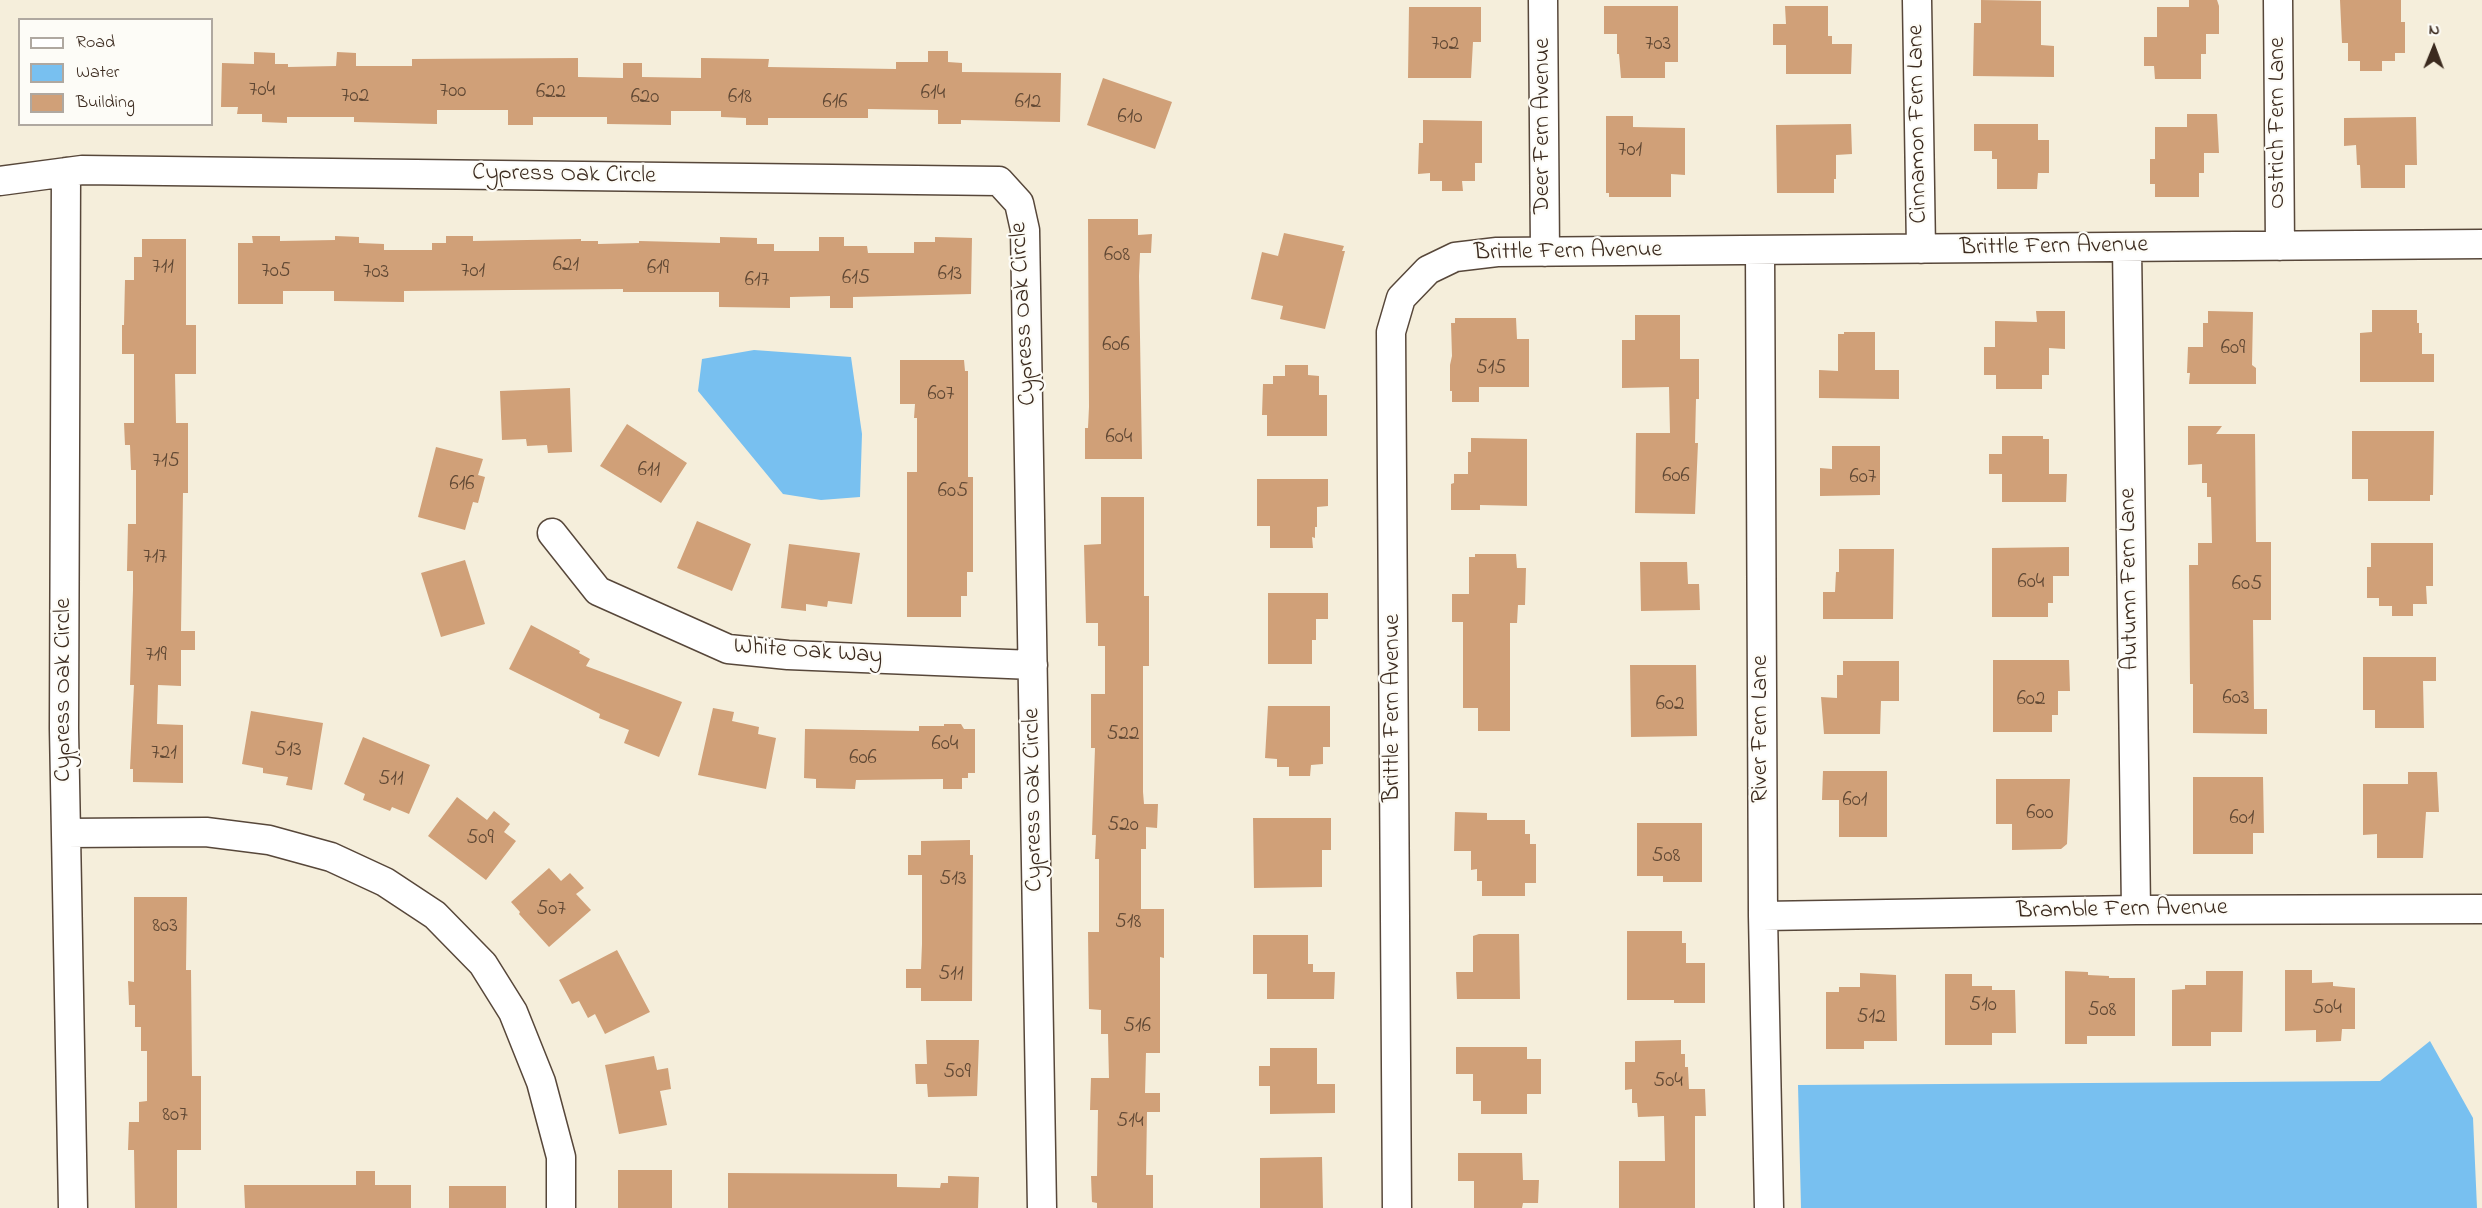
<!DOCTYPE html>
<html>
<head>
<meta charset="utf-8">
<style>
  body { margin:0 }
  #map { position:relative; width:2482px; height:1208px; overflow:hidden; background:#f5eedb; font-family:"Indie Flower",sans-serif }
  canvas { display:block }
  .legend { position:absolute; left:18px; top:18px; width:195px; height:108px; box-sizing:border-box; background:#fdfcf7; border:2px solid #afa8a0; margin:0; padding:8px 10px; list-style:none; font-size:18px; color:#3b2a1e }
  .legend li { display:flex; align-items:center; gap:12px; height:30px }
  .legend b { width:30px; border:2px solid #afa8a0 }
  .north { position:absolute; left:2404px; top:18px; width:60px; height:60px; -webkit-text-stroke:4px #fdfcf7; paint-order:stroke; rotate:1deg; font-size:16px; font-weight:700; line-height:24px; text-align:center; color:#3b2a1e }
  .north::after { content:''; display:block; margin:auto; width:21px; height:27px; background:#3b2a1e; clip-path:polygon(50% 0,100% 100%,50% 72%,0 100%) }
</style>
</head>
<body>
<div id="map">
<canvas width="2482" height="1208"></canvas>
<ul class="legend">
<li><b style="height:8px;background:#fff"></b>Road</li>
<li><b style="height:16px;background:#78c0f0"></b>Water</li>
<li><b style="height:16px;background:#d0a078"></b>Building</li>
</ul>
<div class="north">N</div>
</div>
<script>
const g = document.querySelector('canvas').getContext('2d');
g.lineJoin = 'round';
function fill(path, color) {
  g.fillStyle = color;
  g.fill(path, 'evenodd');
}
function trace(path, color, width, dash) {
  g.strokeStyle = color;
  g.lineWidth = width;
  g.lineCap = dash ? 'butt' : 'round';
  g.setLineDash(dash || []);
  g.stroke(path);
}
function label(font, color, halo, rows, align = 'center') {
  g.font = font + ' "Indie Flower",sans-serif';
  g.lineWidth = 4.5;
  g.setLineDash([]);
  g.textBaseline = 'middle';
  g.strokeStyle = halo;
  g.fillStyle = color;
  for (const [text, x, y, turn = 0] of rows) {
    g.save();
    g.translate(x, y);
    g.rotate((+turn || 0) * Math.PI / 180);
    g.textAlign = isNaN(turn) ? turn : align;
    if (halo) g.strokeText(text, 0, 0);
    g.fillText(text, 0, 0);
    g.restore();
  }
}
const water = new Path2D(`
  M754,350L851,357L862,434L860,497L821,500L783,494L698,391L702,359Z
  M2430,1041L2473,1118L2477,1208H1801L1798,1085L2380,1081Z`);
const building = new Path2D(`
  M1981,0L2041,1V45L2054,46V77L1973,76L1974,23H1981Z
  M2189,0H2217L2219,6V34H2206V54H2201V79H2155L2154,66H2144V37H2157V7H2189Z
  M2340,0H2401V22H2405V53H2395V61H2382V71H2360V61H2348V43H2342Z
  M1604,6H1678V62H1665V78H1621L1619,54H1617V34H1604Z
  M1785,6H1828V36H1832V44H1852L1851,74H1786V45H1773V24H1786Z
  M1409,7H1481V42H1473L1471,78H1408Z
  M928,51H948V62L962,63V72L1061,73L1060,122L961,120V124H938V110L868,109V118H768V125H746V118L721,117V111H671V125L607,124V117H533V125H508V110H437V124L354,122V117H287V123L262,122V114H237L238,107H221L222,63L254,64V52L275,53V64H288V67L336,66L337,52L356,53V66H412V59L578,58V77L623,78V63H642V77L701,78V58L769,59L768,67L896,69V62H928Z
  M1103,78L1172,102L1155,149L1087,125Z
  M2187,114H2217L2219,153H2204V173H2199V197H2155V184H2150V159H2155V127H2187Z
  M1606,116H1633V127L1685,128V175L1671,174V197H1609V193H1606Z
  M2416,117L2417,165H2405V188H2361L2360,165H2357L2356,145L2344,146V118Z
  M1423,120L1482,121V163H1475V181H1462L1463,191H1442V181H1430V173L1418,174L1419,143H1423Z
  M1851,124L1852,154L1836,155V179H1834V193H1777L1776,125Z
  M1974,124H2038V140H2049V173H2038L2037,189H1997V159H1992V151H1974Z
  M1088,219H1138V235L1152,234L1151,253H1140L1139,276L1142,459H1085V428H1088L1089,407Z
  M1284,233L1344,246L1342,251H1345L1325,329L1280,319L1283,306L1251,299L1262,252L1278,256Z
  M252,236H280V241L335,240V236L359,237V243L384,244V250H432V243H446V236H473V241L581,239V241H598V244L639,243V241L720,243V237L757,238V244H774V251H819V237H844V246H867L868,253H914V242H935V237L972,238L971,294L853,297V308H830V296L790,297V308L719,307V292H623V289L404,291V302L334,301V291H283V304H238V243H253Z
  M142,239H186V325H196V374H175L176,423H188V493H183L181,631H195V650H181V686L158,685L157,724L183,725V783L133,782V769H130L134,685H130L133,590V571H127L128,524H136V470H131L130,445H125L124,423H134V354H122V325H124L125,280H134V257H142Z
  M2372,310H2417V323H2419V333H2422V354H2434V382H2360V333L2372,332Z
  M2036,311H2065V349L2049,348V375H2042V389H1996V375H1984V347H1995V321L2037,322Z
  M2208,311L2253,312L2252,365L2256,368V384H2189L2190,373H2187L2188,347H2203V323H2208Z
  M1635,315H1680V359H1699V399H1696L1695,443H1698L1695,514L1635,513L1636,433H1670L1669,387L1622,388V340H1635Z
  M1455,318H1516L1517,339H1529V387H1479V402H1452V391H1450V365L1452,356L1451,323H1455Z
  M1844,332H1875V370H1899V399L1819,398V370L1838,371V334H1844Z
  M900,360H964L965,371H968V477H973V572H967V596H961V617H907V472H917V418H914L915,404H900Z
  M1285,365H1308V375L1319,376V395H1327V436H1267V415H1262L1263,384H1273V376H1285Z
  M570,388L572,452L548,453L547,445L527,446L526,439L502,440L500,391Z
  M627,424L687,463L661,503L600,466Z
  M2188,426H2222L2216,434H2255L2256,542H2271V620H2253L2254,709H2267V734L2193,733V684H2190L2189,565H2198V543H2212L2211,497H2207V483H2202V464L2188,465Z
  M2352,431H2434L2433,495H2430V501H2368V479H2352Z
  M2002,436H2043V439H2049V474H2067L2066,502H2002V474H1989V454H2002Z
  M1471,438L1527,439V506L1480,505V510H1451V484L1454,483V474H1468V452H1471Z
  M1832,446H1880V495L1820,496V468L1832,469Z
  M436,447L483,459L478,475L485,477L478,503L473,502L465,530L418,517Z
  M1257,479H1328V506L1317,507V527H1315V538L1312,537L1313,548H1270V526H1257Z
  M1101,497H1144V596H1149V666H1143V792L1144,804H1158L1157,828L1146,827V849H1141V909H1164V958L1160,957V1053H1146L1145,1093H1160V1112H1147L1146,1175H1153V1208H1097V1203L1092,1202L1091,1176H1097L1098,1110H1090L1091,1078H1109L1108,1034H1101V1010L1089,1009L1088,932H1099V859H1095L1096,835H1092L1095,748H1091V694H1105V646H1098V623H1086L1084,545L1101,544Z
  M697,521L751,544L732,591L677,568Z
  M2371,543H2433V586H2426L2427,604H2413V616H2392V606H2379V598H2367V567H2371Z
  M789,544L860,553L852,604L828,601L827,607L806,604V611L781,608Z
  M2069,547V576H2053V603H2048V617H1992V548Z
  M1839,549H1894L1893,619H1823V592H1835L1836,572H1839Z
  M1475,554H1516L1517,568H1526L1525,605H1518L1517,623H1510V731H1478V708H1463V622H1452V594H1469V557H1475Z
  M465,560L485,624L441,637L421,573Z
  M1640,562H1687L1688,584H1699L1700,610L1641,611Z
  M1268,593H1328V619H1316V640H1312V664H1268Z
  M531,625L580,651L579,653L590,659L586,666L682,702L659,757L624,743L629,730L599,718L600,714L509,669Z
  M2363,657H2436V681H2423L2424,728H2375V710H2363Z
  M1993,660H2069L2070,691H2058V715H2052V732H1993Z
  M1843,661H1899V701H1881L1880,734H1824L1821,697L1837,698V675H1843Z
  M1630,665H1696L1697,736L1631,737Z
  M1268,706H1330V747H1323V764L1311,765L1310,776H1289V767H1277V759L1265,758Z
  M713,708L734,712L732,721L759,727L758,734L776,738L766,789L698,775Z
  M251,711L323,723L312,790L286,785L288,777L263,773V768L242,764Z
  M944,724H961L964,729H975V773H968V778H962V789H943V779L856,780L855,789L816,788V779L804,778L805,729L919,731V726H944Z
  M363,737L430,765L409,814L392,807L390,811L363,800L365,794L344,784Z
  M1823,771H1887V837H1839V800H1822Z
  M2408,772H2437L2439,812H2426L2423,858H2377V834L2363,835V784H2408Z
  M2193,777H2263L2264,833H2253V854H2193Z
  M1996,779H2070L2067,844L2061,849L2012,850V824H1996Z
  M457,797L487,820L494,811L510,824L504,832L516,841L486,880L428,836Z
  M1455,812L1487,813V820H1525V834H1530V844H1536V883H1525V896H1482V881H1477V869L1471,870V851H1454Z
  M1253,818H1331V850H1322V887L1254,888Z
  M1637,823H1702V882H1663V876H1637Z
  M970,840V855H973L972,1001H921V988H906V969H921L922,944V875H908V855H921V841Z
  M549,868L561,881L570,873L584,888L576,894L591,910L549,947L519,914L520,912L511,902Z
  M134,897H187L186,970H191L192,1076H201V1150H177V1208H135L134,1150H128L129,1122H139V1102L147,1101V1051H141V1027H135V1005H129L128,981L134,982Z
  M1627,931H1682V943H1686V963H1705V1003H1674V1000H1627Z
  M1479,934H1519L1520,999H1457L1456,972H1473V936Z
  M1253,935H1308V964H1313V972H1335L1334,999H1267V974H1253Z
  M617,950L650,1012L605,1034L595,1014L588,1018L579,1001L572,1004L559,980Z
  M2285,970H2312V983L2333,982V986L2355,988V1029H2342L2341,1041L2316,1042V1030L2285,1031Z
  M2065,971L2088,972V975L2109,976V978H2135V1036H2087V1044H2065Z
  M2206,971H2243L2242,1032H2211V1046H2172V990L2185,989V985H2206Z
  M1860,973L1896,975L1897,1041H1864V1049H1826V992H1839V987H1860Z
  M1945,974H1972V986H1992V990H2015L2016,1033H1992V1045H1945Z
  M926,1040H979L977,1096L928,1097L927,1084H916L915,1064H927Z
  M1681,1040V1054H1685V1067H1688L1689,1089H1705L1706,1116H1695V1208H1619V1161H1665L1664,1116L1638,1117L1637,1103H1632V1089L1625,1090V1062H1635V1041Z
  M1456,1047H1527V1059H1541V1094H1527V1114H1481V1101H1473V1074H1456Z
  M1270,1048H1317V1084H1335V1113L1270,1114V1086H1259V1066H1270Z
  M654,1056L657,1070L668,1068L671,1089L660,1091L667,1125L619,1134L605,1065Z
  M1458,1153H1522L1523,1180H1539L1538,1203H1523L1522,1208H1474V1181H1458Z
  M1322,1157L1323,1208H1260V1158Z
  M618,1170H672V1208H618Z
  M356,1171H375V1185H411V1208H245L244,1185H356Z
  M728,1173L897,1174V1187L940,1188L941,1183H948V1176L979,1177L978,1208H728Z
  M449,1186H506V1208H449Z`);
const street = new Path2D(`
  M1543,0L1545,252
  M1917,0L1921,249
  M2278,0L2280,246
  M66,172L64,728L73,1208
  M0,181L82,170L999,181L1019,203L1025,230L1042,1208
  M2127,247L2136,910
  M1760,250L1763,916L1769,1208
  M552,533L598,591L728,649L788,655L1033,665
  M66,833L206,832L269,840L331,857L385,882L435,915L483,964L513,1012L541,1082L561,1157V1208
  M1763,916L2136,910L2482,909
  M1397,1208L1391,332L1401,298L1428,270L1455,257L1497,252L2482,244`);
const numberNames = [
  ["702",1445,46],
  ["703",1658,46],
  ["704",262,92],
  ["700",453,93],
  ["622",551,94],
  ["614",933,95],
  ["702",355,98],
  ["620",645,99],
  ["618",740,99],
  ["616",835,104],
  ["612",1028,104],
  ["610",1130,119],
  ["701",1630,152],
  ["608",1117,257],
  ["621",566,267],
  ["711",163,269],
  ["619",658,270],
  ["705",276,273],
  ["701",473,273],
  ["703",376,274],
  ["613",950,276],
  ["615",856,280],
  ["617",757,282],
  ["606",1116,347],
  ["609",2233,350],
  ["515",1491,370],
  ["607",941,396],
  ["604",1119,439],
  ["715",166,463],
  ["611",649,472],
  ["606",1676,478],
  ["607",1863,479],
  ["616",462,486],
  ["605",953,493],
  ["717",155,559],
  ["604",2031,584],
  ["605",2247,586],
  ["719",156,657],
  ["603",2236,700],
  ["602",2031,701],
  ["602",1670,706],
  ["522",1123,736],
  ["604",945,746],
  ["513",288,752],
  ["721",164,755],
  ["606",863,760],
  ["511",391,781],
  ["601",1855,802],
  ["600",2040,815],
  ["601",2242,820],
  ["520",1123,827],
  ["509",480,840],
  ["508",1666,858],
  ["513",953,881],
  ["507",551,911],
  ["518",1128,924],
  ["803",165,928],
  ["511",951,976],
  ["510",1983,1007],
  ["504",2327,1010],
  ["508",2102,1012],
  ["512",1871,1019],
  ["516",1137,1028],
  ["509",957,1074],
  ["504",1668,1083],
  ["807",175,1117],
  ["514",1130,1123]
];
const streetNames = [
  ["Ostrich Fern Lane",2279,123,-90],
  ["Cinnamon Fern Lane",1919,124,-91],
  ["Deer Fern Avenue",1544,126,-90],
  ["Cypress Oak Circle",564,176,1],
  ["Brittle Fern Avenue",2054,248,-1],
  ["Brittle Fern Avenue",1568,253,-1],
  ["Cypress Oak Circle",1025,314,-93],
  ["Autumn Fern Lane",2131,579,-91],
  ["White Oak Way",808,653,4],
  ["Cypress Oak Circle",65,690,-90],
  ["Brittle Fern Avenue",1394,708,-90],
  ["River Fern Lane",1762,729,-90],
  ["Cypress Oak Circle",1035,800,-91],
  ["Bramble Fern Avenue",2122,911,-1]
];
fill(water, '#78c0f0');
fill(building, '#d0a078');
trace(street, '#57473a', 31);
trace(street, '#fff', 28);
label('21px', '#604834', null, numberNames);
label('24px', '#3b2a1e', '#fdfcf7', streetNames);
</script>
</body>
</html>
